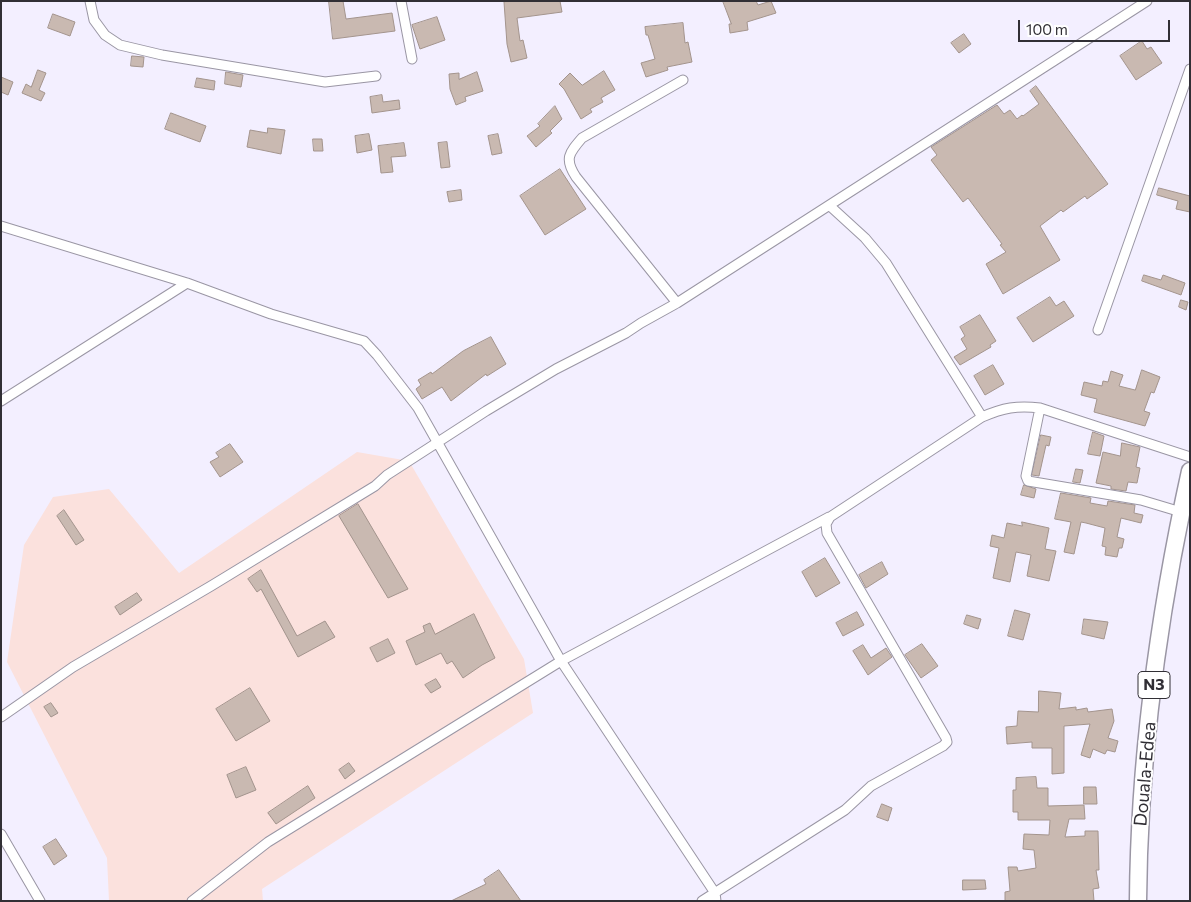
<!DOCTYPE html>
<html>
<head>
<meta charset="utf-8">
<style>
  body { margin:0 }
  #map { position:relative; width:1191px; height:902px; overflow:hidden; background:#f3efff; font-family:Commissioner,sans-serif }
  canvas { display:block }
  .frame { position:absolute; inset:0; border:2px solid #312f35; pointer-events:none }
  .scale { position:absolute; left:1018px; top:20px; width:152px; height:22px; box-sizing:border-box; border:2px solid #312f35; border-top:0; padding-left:6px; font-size:15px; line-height:18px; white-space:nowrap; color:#312f35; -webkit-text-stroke:4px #fff; paint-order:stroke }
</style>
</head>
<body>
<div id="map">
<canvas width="1191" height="902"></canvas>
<div class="frame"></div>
<div class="scale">100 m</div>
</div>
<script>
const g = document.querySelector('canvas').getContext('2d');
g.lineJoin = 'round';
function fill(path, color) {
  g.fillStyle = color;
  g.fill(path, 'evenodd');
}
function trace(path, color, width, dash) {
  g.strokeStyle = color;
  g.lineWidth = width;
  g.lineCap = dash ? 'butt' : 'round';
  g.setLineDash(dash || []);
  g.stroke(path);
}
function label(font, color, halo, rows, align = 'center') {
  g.font = font + ' Commissioner,sans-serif';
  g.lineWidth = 4;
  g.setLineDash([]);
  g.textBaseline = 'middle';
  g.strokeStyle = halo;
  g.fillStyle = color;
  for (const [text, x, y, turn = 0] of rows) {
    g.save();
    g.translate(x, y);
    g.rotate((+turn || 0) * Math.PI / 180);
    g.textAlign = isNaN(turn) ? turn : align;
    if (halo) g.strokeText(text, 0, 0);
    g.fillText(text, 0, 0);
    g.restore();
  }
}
const industrial = new Path2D(`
  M357,452L409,461L524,659L533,713L262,889L263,901H109L107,858L7,662L24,545L53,497L109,489L179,573Z`);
const building = new Path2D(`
  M329,1H343L346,19L392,13L395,31L333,39Z
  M560,1L562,12L517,18L520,41L523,40L527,58L511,62L507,44L504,2Z
  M723,1H756L758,5L771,1L776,13L747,22L748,30L730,33L729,24H731Z
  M53,14L75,22L70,36L48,28Z
  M437,17L445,40L420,49L412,25Z
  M683,23L685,43L688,42L692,62L667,67L668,70L646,77L641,63L655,59L648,35H646L645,27Z
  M964,34L971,44L959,53L951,43Z
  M1142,41L1147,49L1151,47L1162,63L1136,80L1120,56Z
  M132,56L144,57L143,67L131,66Z
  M38,70L46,73L39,90L45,93L41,101L22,93L26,84L31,87Z
  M604,71L615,90L601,98L603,102L590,109L592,112L581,119L564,89L559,84L570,73L582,85Z
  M226,72L243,75L241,87L225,84Z
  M477,72L483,91L465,97L466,101L456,105L450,89L449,74L459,73V79Z
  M1,77L13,82L8,95L1,92Z
  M197,78L215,81L214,90L195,87Z
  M1036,86L1108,184L1087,199L1085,196L1063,212L1061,210L1040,226L1060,260L1003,294L986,264L1006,252L1000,245L1002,244L968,198L963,202L931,160L937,155L931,147L997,105L1004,114L1010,110L1017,119L1022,115L1023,116L1039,104L1030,91Z
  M382,95L383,102L399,100L400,109L372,113L370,97Z
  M555,106L562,119L550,131L552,133L536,147L527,136L540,126L538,124Z
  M171,113L206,126L200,142L165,129Z
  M268,128L285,130L281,154L247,147L250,130L267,133Z
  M369,134L372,150L357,153L355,136Z
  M498,134L502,153L492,155L488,136Z
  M313,139H322L323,151H314Z
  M447,142L450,167L441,168L438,143Z
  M404,143L406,156L391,157L393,172L381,173L378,146Z
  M560,169L586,209L545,235L520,196Z
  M1159,188L1190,196V212L1176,209L1178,201L1157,195Z
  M461,190L462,200L449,202L447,192Z
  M1144,275L1161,280L1163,275L1185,283L1181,295L1142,281Z
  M1050,297L1056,306L1064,301L1074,316L1033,342L1017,318Z
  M1181,300L1188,302L1186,310L1179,307Z
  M980,315L996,341L990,345L991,347L960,365L954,357L967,349L961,339L965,336L960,327Z
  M491,337L506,364L487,376L486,374L451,401L442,387L422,399L416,389L421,385L418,380L431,372L432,374L463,351Z
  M993,365L1004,384L985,395L974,376Z
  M1142,370L1160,377L1154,393L1151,392L1144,411L1150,413L1145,426L1094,412L1097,399L1081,395L1084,382L1102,386L1103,381L1108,382L1111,371L1123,375L1119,386L1135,390Z
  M1093,432L1104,436L1100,456L1088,454Z
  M1041,435L1051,437L1049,446L1046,445L1039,476L1032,475Z
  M1122,443L1140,447L1136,467L1140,468L1137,483L1128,482L1126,491L1111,489V486L1096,483L1103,452L1120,456Z
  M230,444L243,462L220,477L210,462L219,457L216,453Z
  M1076,469L1083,470L1080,483L1073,482Z
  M1024,485L1036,489L1034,498L1021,495Z
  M1061,493L1091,498L1090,503L1107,506L1108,501L1135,505L1134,513L1143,515L1141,523L1121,518L1117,537L1124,539L1122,548H1119L1117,557L1105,555L1106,547L1102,546L1105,528L1086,523L1081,522L1074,554L1064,552L1071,522L1055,519Z
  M358,504L408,589L388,598L339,516Z
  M64,510L84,540L76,545L57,516Z
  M1022,522L1049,528L1045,549L1056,551L1049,581L1027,576L1031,555L1016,552L1010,582L993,578L999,548L990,546L992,535L1004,538L1007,523L1022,526Z
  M825,558L840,583L816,597L802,572Z
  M882,562L888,574L866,588L859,575Z
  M261,570L297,636L325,621L335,637L298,657L261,589L257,592L248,579Z
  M137,593L142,600L120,615L115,607Z
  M1015,610L1030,614L1023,640L1008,636Z
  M857,612L864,625L843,636L836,623Z
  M474,614L495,658L482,665L463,678L452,661L447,664L441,653L416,665L406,641L425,632L423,626L430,623L435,634Z
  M967,615L981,619L978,629L964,624Z
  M1084,619L1108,622L1104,639L1082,634Z
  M388,639L395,653L377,662L370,648Z
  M922,644L938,666L921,678L905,655Z
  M863,645L871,658L886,648L892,657L868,675L853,651Z
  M436,679L441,687L431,693L425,685Z
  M250,688L270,721L236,741L216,709Z
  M1039,691L1061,693L1059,709L1076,707V710L1087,708L1088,712L1112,709L1114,721L1108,738L1118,741L1115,752L1107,750L1105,754L1093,749L1090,758L1081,755L1090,724L1064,726V773L1052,774V748H1032V742L1007,744L1006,727L1017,726L1018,711L1038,712Z
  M51,703L58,713L51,717L44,707Z
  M349,763L355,771L345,779L339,770Z
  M246,767L256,790L236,798L227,775Z
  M1036,777L1037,788H1048V806L1084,805L1085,819H1069L1065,837L1085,836V831H1098L1099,870H1096L1099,888L1093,889L1094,901H1005V892L1010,891L1008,867H1017L1018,871L1036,868L1034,850L1023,849L1024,834L1049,835L1050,820H1018V812H1013V790H1016V778Z
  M308,786L315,798L276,824L268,813Z
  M1084,787H1096L1097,804H1084Z
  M882,804L892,808L888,821L877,817Z
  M56,839L67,856L54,865L43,847Z
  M499,870L521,901H451L486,884L484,880Z
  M963,880H985L986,889L963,890Z`);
const street = new Path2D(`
  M90,1L94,20L105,35L120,45L162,55L325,82L376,76
  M401,1L412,59
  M830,206L865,238L886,263L982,417
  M1,226L187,283L271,314L364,341L377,355L418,408L561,661L715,893L716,901
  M677,303L576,177C564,159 569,153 582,138L683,80
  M1098,330L1190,69
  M1,401L187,283
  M1040,408L1026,476L1028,481L1141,500L1181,512
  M1,717L73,667L211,586L375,486L387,475L486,411L556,369L626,333L641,323L677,303L1147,1
  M1,834L40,901
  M192,901L268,842L561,661L829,517
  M702,901L845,810L871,786L943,746L947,742L946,738L827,533L826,524L830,517L982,417C1003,408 1017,405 1040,408L1190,457`);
const highway = new Path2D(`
  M1138,901C1139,757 1159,612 1190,471`);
const shields = [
  [1154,685,32]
];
const shieldNames = [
  ["N3",1154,685]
];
const streetNames = [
  ["Douala-Edea",1145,774,-85]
];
fill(industrial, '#fbe1dd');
fill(building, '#c9b9b1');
trace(building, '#a3948d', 1);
trace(street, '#9a96a4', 11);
trace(highway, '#9a96a4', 19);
trace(street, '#fff', 9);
trace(highway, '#fff', 16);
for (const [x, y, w] of shields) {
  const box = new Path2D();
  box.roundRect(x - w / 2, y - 13.5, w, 27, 4);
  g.fillStyle = '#fff';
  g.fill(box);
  trace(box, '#312f35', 1);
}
label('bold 16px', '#312f35', null, shieldNames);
label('18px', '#312f35', '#fff', streetNames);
</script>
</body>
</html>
